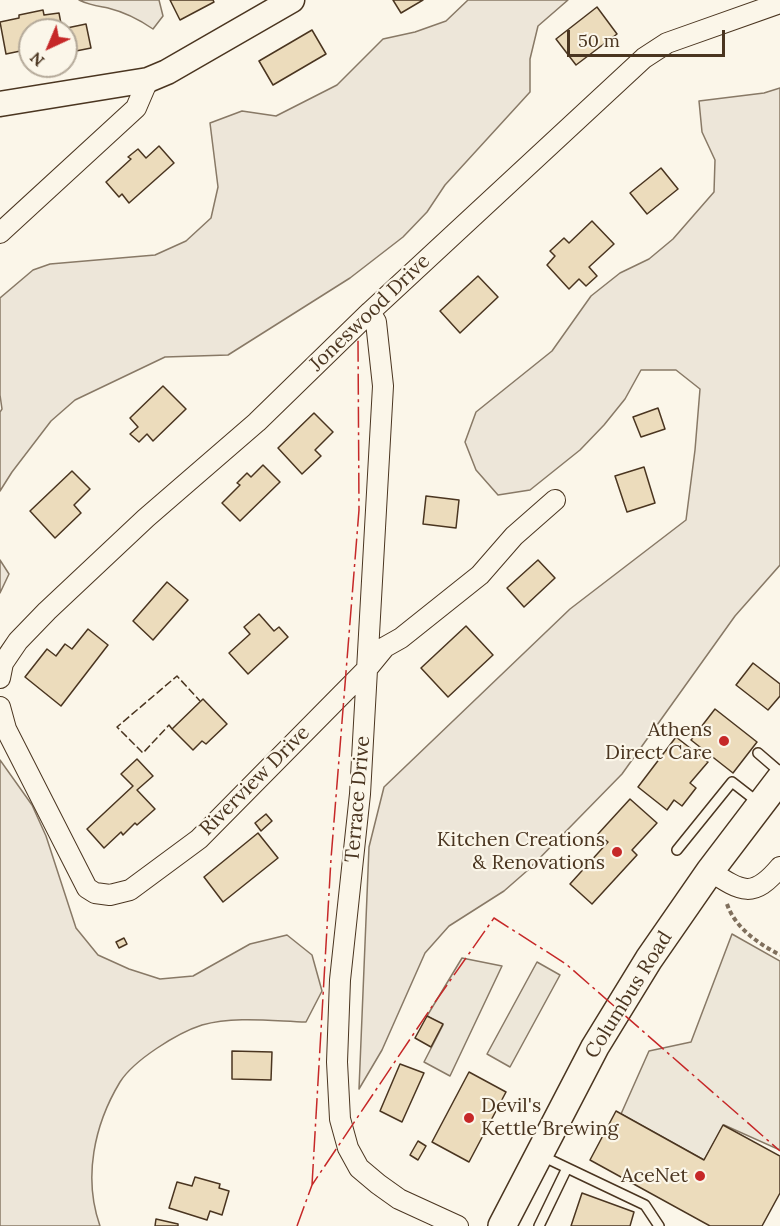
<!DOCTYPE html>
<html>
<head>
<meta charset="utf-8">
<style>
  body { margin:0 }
  #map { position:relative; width:780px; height:1226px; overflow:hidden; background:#fbf6e9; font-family:Lora,serif }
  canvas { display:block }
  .north { position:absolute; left:18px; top:18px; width:60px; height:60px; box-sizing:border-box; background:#fbf6e9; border:2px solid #b4a999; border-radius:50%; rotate:224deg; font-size:16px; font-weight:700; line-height:24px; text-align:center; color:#4a3520 }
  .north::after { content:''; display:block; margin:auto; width:21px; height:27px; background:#c62828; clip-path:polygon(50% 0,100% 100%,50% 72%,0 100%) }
  .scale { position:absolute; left:567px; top:30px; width:158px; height:27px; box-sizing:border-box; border:3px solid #4a3520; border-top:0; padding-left:8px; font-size:18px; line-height:21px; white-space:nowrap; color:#4a3520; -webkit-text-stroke:4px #fbf6e9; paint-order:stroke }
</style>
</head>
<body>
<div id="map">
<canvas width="780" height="1226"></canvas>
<div class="north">N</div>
<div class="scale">50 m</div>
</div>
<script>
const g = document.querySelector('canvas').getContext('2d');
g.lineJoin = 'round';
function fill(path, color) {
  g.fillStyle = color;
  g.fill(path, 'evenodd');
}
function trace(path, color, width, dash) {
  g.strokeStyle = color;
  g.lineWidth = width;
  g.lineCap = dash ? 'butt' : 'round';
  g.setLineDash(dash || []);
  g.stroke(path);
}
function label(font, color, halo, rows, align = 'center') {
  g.font = font + ' Lora,serif';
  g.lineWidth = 4.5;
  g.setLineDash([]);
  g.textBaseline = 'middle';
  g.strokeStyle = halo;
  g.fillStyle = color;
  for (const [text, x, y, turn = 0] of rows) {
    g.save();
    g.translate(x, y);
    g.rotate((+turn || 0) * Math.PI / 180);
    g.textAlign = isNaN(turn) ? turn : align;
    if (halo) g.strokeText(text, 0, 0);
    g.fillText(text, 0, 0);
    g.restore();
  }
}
const green = new Path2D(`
  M79,0H159L163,16L153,29C140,20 124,12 108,8C98,6 89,5 79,0Z
  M468,0H568L538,26L530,59V92L445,185L427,212L403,237L350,278L228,355L165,357L75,400L51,421L12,472L0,491V412L2,409L0,395V298L33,270L50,264L155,255L186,241L211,218L218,187L210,123L242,111L276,116L337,85L383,39L415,32L446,21Z
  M780,88V565L735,616L622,774L528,870L504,891L449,926L425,953L382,1050L359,1089L369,847L384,787L570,609L686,520L695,450L700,389L676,370H641L625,399L604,425L580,450L530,490L498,495L476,470L465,442L476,412L552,351L591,296L620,273L649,259L673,239L714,192L715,160L702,132L699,101L764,93Z
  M0,560L9,574L0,593Z
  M0,760L32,805L46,836L76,928L98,955L129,969L160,979L193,976L250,944L287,935L312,955L322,991L306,1022C272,1021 235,1016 202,1025C177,1033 134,1060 120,1082C94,1125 83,1178 100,1226H0Z`);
const parking = new Path2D(`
  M732,934L780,961V1150L724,1125L704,1160L621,1114L649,1051L691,1042Z
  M462,958L502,966L450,1076L424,1062L443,1025L427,1016Z
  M537,962L560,975L510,1067L487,1054Z`);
const building = new Path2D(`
  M170,0H213L214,2L180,20Z
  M393,0H423L401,13Z
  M597,7L617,34L576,65L556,39Z
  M43,10L44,15L59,13L62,29L86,24L91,48L71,52L69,42L66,43V30H30V49L6,54L0,22L19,18V15Z
  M312,30L326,54L273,85L259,61Z
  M159,146L174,163L129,203L122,194L119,197L106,182L131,159L128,157L138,149L146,158Z
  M661,168L678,189L647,214L630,193Z
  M592,221L614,244L589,267L597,276L586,286L579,279L569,289L547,265L555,256L550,251L564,238L569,243Z
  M478,276L498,297L460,333L440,311Z
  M163,386L186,409L153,441L147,434L139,442L130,434L138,427L130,418Z
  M658,408L665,429L641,437L633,417Z
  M314,413L333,432L315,450L321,456L302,474L278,448Z
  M263,465L280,482L240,521L222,503L240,485L237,483L247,473L251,477Z
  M644,467L655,503L627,512L615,476Z
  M72,471L90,489L74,505L81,513L55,538L30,511Z
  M426,496L459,500L456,528L423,524Z
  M538,560L555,578L524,607L507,588Z
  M167,582L188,600L153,640L133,621Z
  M259,614L274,631L279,627L288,637L248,674L229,653L250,634L244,627Z
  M466,626L493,655L448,697L421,668Z
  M88,629L108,645L61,706L25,677L47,649L56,656L65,644L72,649Z
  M753,663L780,684V696L768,710L736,685Z
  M203,699L227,724L206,744L202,741L193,750L172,729Z
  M715,709L757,742L733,773L691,740Z
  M676,737L708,762L690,783L696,788L682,806L674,800L667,810L638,787Z
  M137,759L153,776L137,790L155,809L137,825L135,823L123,835L121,832L104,848L87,829L133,786L121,774Z
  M630,799L657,823L632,850L637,855L592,904L570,884L608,842L598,834Z
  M266,814L272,821L261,831L255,823Z
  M258,833L278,858L223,902L204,877Z
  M124,938L127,944L119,948L116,942Z
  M427,1016L443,1024L431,1047L415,1038Z
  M232,1051L272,1052L271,1080L232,1079Z
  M400,1064L424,1073L402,1122L380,1111Z
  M469,1072L506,1092L469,1162L432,1142Z
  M616,1111L704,1160L723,1125L780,1156V1193L762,1226H710L590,1160Z
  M418,1141L426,1146L418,1160L410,1155Z
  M195,1177L220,1184L219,1188L229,1191L222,1215L210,1211L207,1220L169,1208L177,1182L192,1186Z
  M582,1193L634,1212L630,1226H571Z
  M156,1219L178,1224V1226H155Z`);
const path = new Path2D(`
  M727,904C735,928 759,944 780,955`);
const service = new Path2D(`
  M758,753L780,772
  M677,850L732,782L759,803
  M540,1155L645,1205L659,1226
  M539,1226L567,1168`);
const minor = new Path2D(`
  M0,233L136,108L148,80
  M370,312L376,322L383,386L360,794L340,980L337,1062L340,1119L348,1148L359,1168L378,1184L399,1199L458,1226
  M0,678L3,663L18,641L47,611L146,518L257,422L370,312L644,58L667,43L780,3
  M0,707L6,729L87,888L95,893L110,895L130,890L199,839L367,669L385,647L401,638L480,575L514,536L555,500
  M710,871C742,892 753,899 780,867`);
const tertiary = new Path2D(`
  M0,104L148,80L167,72L292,0`);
const secondary = new Path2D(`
  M502,1226L595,1047L649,959L710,871L780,779`);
const fence = new Path2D(`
  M172,729L169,725L143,753L117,727L177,676L200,701`);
const power = new Path2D(`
  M312,1185L331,859L359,510L358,339
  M297,1226L312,1185L433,1005L494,918L566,964L780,1151`);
const markers = [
  [724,741,6,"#c62828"],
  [617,852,6,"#c62828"],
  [469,1118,6,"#c62828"],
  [700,1176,6,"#c62828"]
];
const streetNames = [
  ["Joneswood Drive",370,313,-44],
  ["Riverview Drive",255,781,-45],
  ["Terrace Drive",358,799,-85],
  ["Columbus Road",629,995,-58]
];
const poiNames = [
  ["Athens",712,730],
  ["Direct Care",712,753],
  ["Kitchen Creations",605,840],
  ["& Renovations",605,863],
  ["Devil's",481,1106,"left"],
  ["Kettle Brewing",481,1129,"left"],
  ["AceNet",688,1176]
];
fill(green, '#ede6d9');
trace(green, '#887966', 1.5);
fill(parking, '#ede7d9');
trace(parking, '#887966', 1.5);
fill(building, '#ecdcbc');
trace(building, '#4a3520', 1.5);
trace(service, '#4a3520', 12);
trace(minor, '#4a3520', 22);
trace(tertiary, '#4a3520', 27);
trace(secondary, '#4a3520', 30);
trace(path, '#7f6f5c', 4, [4.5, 3]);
trace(service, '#fbf6e9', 9);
trace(minor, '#fbf6e9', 20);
trace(tertiary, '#fbf6e9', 24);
trace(secondary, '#fbf6e9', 27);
trace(fence, '#4a3520', 1.5, [8, 3]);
trace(power, '#c62828', 1.5, [21, 4.5, 3, 4.5]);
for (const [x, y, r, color] of markers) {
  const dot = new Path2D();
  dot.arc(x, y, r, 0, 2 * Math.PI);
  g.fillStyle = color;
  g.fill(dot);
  trace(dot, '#fbf6e9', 2);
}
label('20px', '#4a3520', '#fbf6e9', streetNames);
label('20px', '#4a3520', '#fbf6e9', poiNames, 'right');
</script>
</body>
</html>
